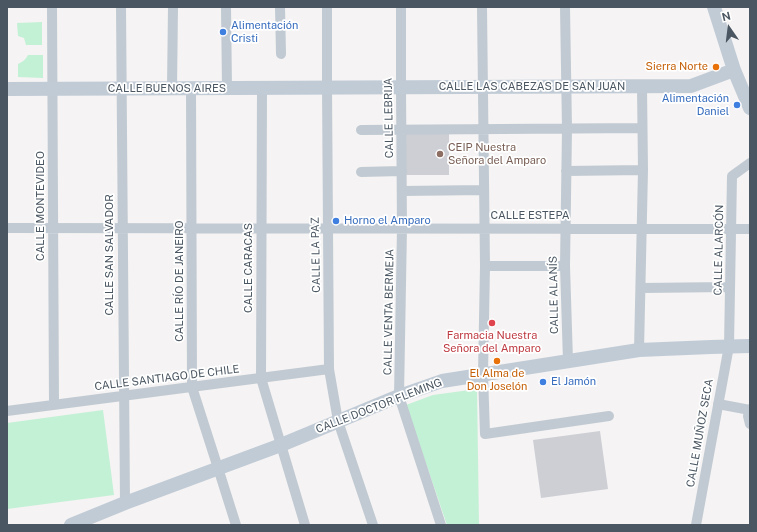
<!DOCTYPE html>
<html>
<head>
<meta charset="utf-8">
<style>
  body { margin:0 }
  #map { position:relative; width:757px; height:532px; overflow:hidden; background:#f5f3f3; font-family:"Public Sans",sans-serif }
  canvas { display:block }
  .frame { position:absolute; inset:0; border:8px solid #4a5661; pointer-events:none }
  .north { position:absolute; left:709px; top:8px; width:40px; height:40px; -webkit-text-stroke:3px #fff; paint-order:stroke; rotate:346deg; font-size:11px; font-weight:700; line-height:16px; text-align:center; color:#4a5661 }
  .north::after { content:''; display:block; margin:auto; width:14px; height:18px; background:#4a5661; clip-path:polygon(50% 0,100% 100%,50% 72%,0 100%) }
</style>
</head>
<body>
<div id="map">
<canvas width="757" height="532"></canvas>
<div class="frame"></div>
<div class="north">N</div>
</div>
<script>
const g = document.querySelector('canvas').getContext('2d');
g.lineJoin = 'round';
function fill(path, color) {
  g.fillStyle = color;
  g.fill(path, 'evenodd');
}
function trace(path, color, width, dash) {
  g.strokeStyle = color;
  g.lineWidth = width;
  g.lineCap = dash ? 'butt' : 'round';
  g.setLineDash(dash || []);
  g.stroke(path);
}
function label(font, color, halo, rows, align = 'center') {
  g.font = font + ' "Public Sans",sans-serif';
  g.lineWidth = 3.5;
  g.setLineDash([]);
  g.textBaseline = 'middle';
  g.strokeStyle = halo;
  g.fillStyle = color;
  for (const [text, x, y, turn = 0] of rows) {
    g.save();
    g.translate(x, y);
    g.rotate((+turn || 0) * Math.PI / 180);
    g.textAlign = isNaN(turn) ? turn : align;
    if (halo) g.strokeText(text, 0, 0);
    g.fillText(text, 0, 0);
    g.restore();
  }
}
const green = new Path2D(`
  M42,22V45H26L24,38L18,36L17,23Z
  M28,55H43V78L18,77V64C23,62 26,59 28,55Z
  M477,389L479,525H447L406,405L433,395Z
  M103,410L114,495L7,509V423Z`);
const building = new Path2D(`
  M405,132H449V175H406Z
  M600,431L608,489L541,498L533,440Z`);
const street = new Path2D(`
  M52,7L54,405
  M121,7L125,503
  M226,7L227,88
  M280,7L281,54
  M327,7V88L329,369L338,421L373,525
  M401,7V88L402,228L399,396L441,525
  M482,7L485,266L483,374L485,434L609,416
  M565,7L567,129L565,266L568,361
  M172,88L173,7
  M191,88L192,387L218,468L236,525
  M262,88L261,378L305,525
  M361,130L642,128
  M566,171L643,170
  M361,172L402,171
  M402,191L484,190
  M7,228L750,229
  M485,266H565
  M641,288L730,287
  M639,350L643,170L642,87
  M718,404L750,410
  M750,409L748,416L750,424
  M7,411L329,369
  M696,525L729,346L732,176L750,163`);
const secondary = new Path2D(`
  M714,7L734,70L750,108
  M7,89L691,86L734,70
  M71,525L125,503L281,445L399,396L442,381L639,350L711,347L750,346`);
const markers = [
  [223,32,4,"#3f7fe0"],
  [716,67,4,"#e8710a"],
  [737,105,4,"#3f7fe0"],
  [440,154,4,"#8d6e63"],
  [336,221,4,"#3f7fe0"],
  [492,323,4,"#e0444e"],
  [497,361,4,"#e8710a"],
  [543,382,4,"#3f7fe0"]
];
const shopNames = [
  ["Alimentación",231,26],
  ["Cristi",231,39],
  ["Alimentación",729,99,"right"],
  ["Daniel",729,112,"right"],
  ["Horno el Amparo",344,221],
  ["El Jamón",551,382]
];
const foodNames = [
  ["Sierra Norte",708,67],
  ["El Alma de",497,374,"center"],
  ["Don Joselón",497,387,"center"]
];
const streetNames = [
  ["CALLE LAS CABEZAS DE SAN JUAN",532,87],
  ["CALLE BUENOS AIRES",167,89],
  ["CALLE LEBRIJA",389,118,-91],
  ["CALLE MONTEVIDEO",41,206,-90],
  ["CALLE ESTEPA",530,216],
  ["CALLE ALARCÓN",719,250,-89],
  ["CALLE SAN SALVADOR",110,255,-90],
  ["CALLE LA PAZ",316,255,-91],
  ["CALLE CARACAS",249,268,-90],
  ["CALLE RÍO DE JANEIRO",180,281,-90],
  ["CALLE ALANÍS",554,295,-91],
  ["CALLE VENTA BERMEJA",389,312,-89],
  ["CALLE SANTIAGO DE CHILE",167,378,-7],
  ["CALLE DOCTOR FLEMING",379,406,-21],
  ["CALLE MUÑOZ SECA",700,433,-80]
];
const educationNames = [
  ["CEIP Nuestra",448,148],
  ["Señora del Amparo",448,161]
];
const healthNames = [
  ["Farmacia Nuestra",492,336],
  ["Señora del Amparo",492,349]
];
fill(green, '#c3f1d5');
fill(building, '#cdcfd5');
trace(street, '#c1cad2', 10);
trace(secondary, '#c1cbd6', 14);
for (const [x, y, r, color] of markers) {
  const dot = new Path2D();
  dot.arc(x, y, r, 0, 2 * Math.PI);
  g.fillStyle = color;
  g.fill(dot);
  trace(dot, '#fff', 1.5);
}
label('11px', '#366cbe', '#fff', shopNames, 'left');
label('11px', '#c56008', '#fff', foodNames, 'right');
label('11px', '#4a5661', '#fff', streetNames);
label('11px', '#785e54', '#fff', educationNames, 'left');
label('11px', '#be3a42', '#fff', healthNames);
</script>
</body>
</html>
